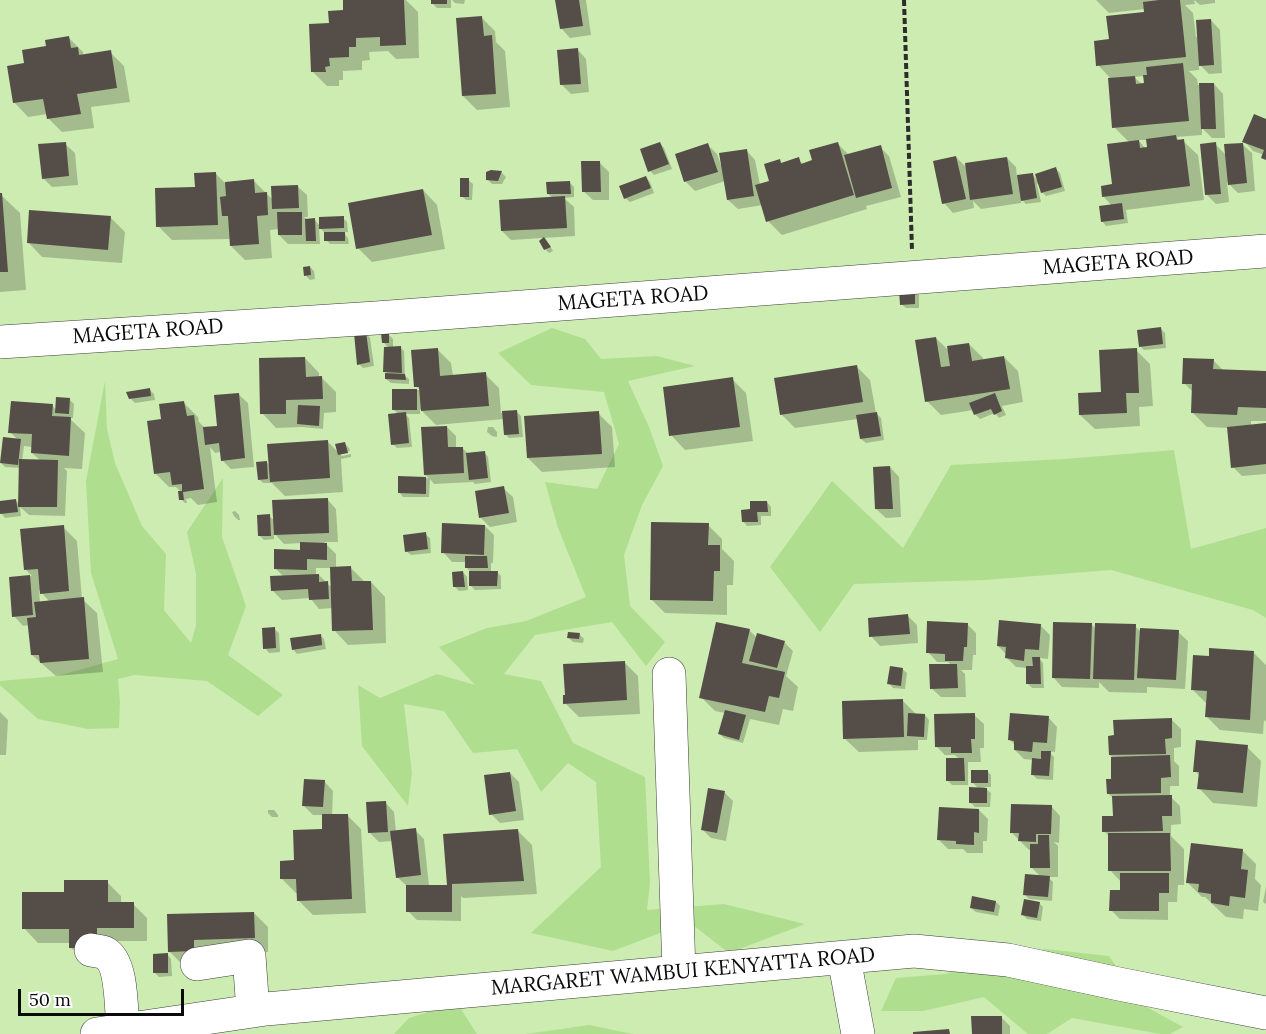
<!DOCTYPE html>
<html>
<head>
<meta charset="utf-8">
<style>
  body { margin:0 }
  #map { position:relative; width:1266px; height:1034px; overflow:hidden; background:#fffcea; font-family:Lora,serif }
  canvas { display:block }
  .scale { position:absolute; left:18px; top:989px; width:166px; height:27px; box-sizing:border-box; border:3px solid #0b0b0b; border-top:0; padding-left:8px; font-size:18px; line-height:21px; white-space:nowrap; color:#0b0b0b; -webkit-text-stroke:4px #fff; paint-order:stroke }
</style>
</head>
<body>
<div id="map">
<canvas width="1266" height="1034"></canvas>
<div class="scale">50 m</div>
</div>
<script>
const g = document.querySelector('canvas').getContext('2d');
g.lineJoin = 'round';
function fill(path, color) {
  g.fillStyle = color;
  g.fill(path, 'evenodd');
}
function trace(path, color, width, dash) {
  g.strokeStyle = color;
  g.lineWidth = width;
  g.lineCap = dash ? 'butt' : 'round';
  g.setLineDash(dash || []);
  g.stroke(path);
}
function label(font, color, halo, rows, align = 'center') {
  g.font = font + ' Lora,serif';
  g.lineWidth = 6;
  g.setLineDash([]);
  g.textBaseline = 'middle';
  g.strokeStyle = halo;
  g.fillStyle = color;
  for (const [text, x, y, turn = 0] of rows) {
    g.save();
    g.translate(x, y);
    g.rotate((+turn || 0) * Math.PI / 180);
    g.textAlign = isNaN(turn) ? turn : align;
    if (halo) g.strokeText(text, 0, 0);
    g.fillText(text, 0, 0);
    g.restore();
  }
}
const green = new Path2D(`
  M0,0H1266V1034H0Z`);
const forest = new Path2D(`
  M552,328L585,339L601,359L657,356L695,366L628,381L649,427L663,466L642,505L624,555L630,606L665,642L646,666L612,622L535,635L504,674L541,681L573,743L645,777L650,882L647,910L724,904L805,924L729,953L689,922L613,951L531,933L601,867L596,782L568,763L541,792L517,749L473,753L444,711L404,704L412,773L408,806L362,746L358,685L380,698L437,674L475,685L439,647L487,628L526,621L586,597L558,528L545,482L597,489L619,444L604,392L531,385L498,353Z
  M105,381L107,429L115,463L142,526L166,554L164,610L191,643L196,625V574L187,532L223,478L222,537L246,606L228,655L283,695L258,716L207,681L134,675L118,679L120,702L119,728L88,729L38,719L0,685V681L57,676L118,659L91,573L86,481Z
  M1174,450L1191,549L1266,528V618L1253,610L1111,570L985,580L854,584L820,632L770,567L832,481L903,548L951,465L1064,459Z
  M1045,949L1109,956L1143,1005L1183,1027L1170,1034H1160L1072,1018L1047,1034H1028L984,997L923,1011H881L896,978L945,974Z
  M457,1003L477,1034H394L409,1018Z
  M589,1025L633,1034H526Z`);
const shadow = new Path2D(`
  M344,0H406L418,12L419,58L396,59L388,51L369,52L370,60L362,61V70L343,71V80H339V86H327L313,72L330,25L344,12Z
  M432,0H451V8H437L432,3Z
  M452,0H465L464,4L455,3Z
  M557,0H586L591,35L570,38L561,28Z
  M1096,0H1194L1195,4L1185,5L1193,13L1196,37L1198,36L1211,20L1220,30L1222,73L1209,74L1199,64V70L1189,71L1197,79L1198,85L1214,84L1223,94L1225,138H1212L1202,128V135L1176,137L1180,141H1183L1198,155L1204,200L1126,210L1128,223L1106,226L1102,221L1112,206L1104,197L1114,185L1129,142L1114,127L1112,80L1098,65L1111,41L1146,13L1145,9L1109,13ZM1145,76L1146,84H1142L1134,77ZM1138,140H1148L1149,148L1146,149Z
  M1194,0H1215V3L1200,5Z
  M481,17L495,31L496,42L505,51L510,107L477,110L463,96Z
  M69,38L83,52V55L110,52L124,66L130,102L91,107L94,128L62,132L48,118L47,114L28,117L14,102L26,64L48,47Z
  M577,49L586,59L589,92L571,94L562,85Z
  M1266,121V160L1263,157L1264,155L1253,151L1244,141Z
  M660,143L664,148L672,169L654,175L650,171Z
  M837,143L849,155L880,147L889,156L901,197L866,206L867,209L782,235L768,221L763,205L738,209L728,200L725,181L695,191L685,181L708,145L717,154L721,165L746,150L755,160L760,185L771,182L779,161L782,164L798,159L804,165L814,161Z
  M65,144L75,153L78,185L52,187L43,178Z
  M1215,144L1226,155L1242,144L1252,153L1255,191L1238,193L1227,182L1229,202L1216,204L1207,195Z
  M956,157L967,168L1007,158L1016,167L1017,177L1032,174L1038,181L1056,169L1060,173L1065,191L1046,196L1042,192L1039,184H1037L1041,202L1026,204L1021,199V203L981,209L973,201L974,208L953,213L944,203Z
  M599,162L609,172V200H593L583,191Z
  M491,171L502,173L506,177L502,184H492L488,180Z
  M216,174L225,183L254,181L273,200L297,186L307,195L308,217H304L308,220H315L320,226L343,218L347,222L348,232H343L348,238L349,244H330L326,240L325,233L319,227L320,244H288L279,235V229L270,230L272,258L245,260L231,246V239L172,240L158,226L196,189Z
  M646,177L650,182L654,193L630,202L625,198Z
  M468,180L473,184L472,200H466L462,196Z
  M570,183L574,187V197L564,198L574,207L575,236L511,240L502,231L553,198L548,194Z
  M423,190L437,205L445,249L372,262L358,248Z
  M0,194L20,213L26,290L0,292Z
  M111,218L125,232L122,263L42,257L28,242Z
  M548,243L553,251L549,253L545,249Z
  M310,267L314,271L315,279L310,280L306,276Z
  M914,291L919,295V308H906L901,304Z
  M1161,329L1165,333L1166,348L1144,350L1140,346Z
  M366,333L370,338L374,366L363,368L359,364Z
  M389,335L393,339V348L400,347L404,351L405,376L409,379V384L391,383L386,379L387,373L385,371L389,348L383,342Z
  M936,338L950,352L969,344L983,358V361L1004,357L1018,371L1023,402L1002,406L1006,415L999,418L995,413L980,419L976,415L974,410L941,415L927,401Z
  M437,349L451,363L453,376L485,374L499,388L501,413L517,412L521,416L523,437L509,438L505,434L504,419L436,425L420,409V414H405L409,418L412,447L397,448L393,444L398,414L394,410L393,390H420L416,386Z
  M1136,350L1150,364L1153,406L1139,407L1140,426L1095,429L1080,415L1103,393Z
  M305,358L319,373V378H322L336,392V412L324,413L323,429L302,427L276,428L262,413Z
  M1213,360L1224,371L1266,373V421H1251V426L1266,424V474L1242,476L1233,467L1229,428L1207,427L1193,413L1194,393L1184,383Z
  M856,366L870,380L876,413L881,418L884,440L866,443L861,439L858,419L795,428L781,414Z
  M732,379L746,393L753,441L685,450L671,435Z
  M150,390L154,394L155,400L135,403L131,399Z
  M238,394L248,403L254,467L231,469L222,460L221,452L215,453L210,447L217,502L198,505L191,498L186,499L187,503H185L181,499L180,491L176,487H169L155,473L163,421L184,403L198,417L199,422L205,428L219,427Z
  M69,399L74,404L73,418H69L85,433L82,469L64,468L67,471L65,516L29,515L20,507L21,516L5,518L1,513L0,503L16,501L20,505V468L5,467L1,463L18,440L10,432L52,405L56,410ZM24,446L32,447V453L41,461H22Z
  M598,413L612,427L615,467L542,472L528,458Z
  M447,427L456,436V448H462L469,454L484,452L488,457L491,482L475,484L473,482L434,484L430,479L429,497H403L399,492V478H429L425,475Z
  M488,427H493L497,432V437L492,436L487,432Z
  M327,441L339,453L345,444L349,448L350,451L339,453L342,456L351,454V457L341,459L343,492L285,496L272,483H263L259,479L266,462L270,466Z
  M890,467L899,477L901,517L886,518L876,509Z
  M503,488L513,497L517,522L490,527L481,518Z
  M327,499L336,509L338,542H324L336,554V568H351L366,583L371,582L385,597L386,643L348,645L334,630L333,608L319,609L310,598L282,600L272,590L284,577L276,569L302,552V543L284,544L274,533V539L264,540L259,535L269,516L275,521ZM316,568H332V588L319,575H316Z
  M767,502L771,507V516H761V525L747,526L743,521L752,511Z
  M235,511L239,515L240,520H238L234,516L232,512Z
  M708,525L722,539V549L734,561L733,585H727V615L665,613L651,599Z
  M485,526L494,535L493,563H491V572H497L501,576V589L475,590L470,585V571L467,568V562H452L443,552Z
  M63,527L77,541L82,599L97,613L103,672L56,676L32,655L29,625L23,626L14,616L11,578L32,576L25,569ZM39,590L50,602L40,603Z
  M425,534L430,538L431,553L411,555L406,551Z
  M463,572L467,577L468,590L459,591L455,587Z
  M908,616L917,625L918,643L880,646L871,636Z
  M967,624L976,633V655H973L972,670H961L965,674L966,697H941L931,688L951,665L948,662H937L928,652Z
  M1091,624L1096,629L1135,626L1141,632H1178L1188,641L1185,689L1147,687V693L1109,692L1099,682V688L1062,687L1053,677Z
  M1041,626L1050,635L1048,659L1039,658L1043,663L1044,688H1032L1028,684L1027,668L1016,667L1007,658V655L998,646Z
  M274,629L279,633L280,652L269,653L265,648Z
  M749,630L757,638L784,642L793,651L786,676L798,687L793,711L783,709L779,725L750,719L743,743L724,738L720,734L725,713L715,711L701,697Z
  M579,634L584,639L583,643L573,642L569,638Z
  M320,635L324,639L326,649L297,654L293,649Z
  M1254,653L1266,665V722L1264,720L1263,734L1220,730L1206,716L1207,704L1192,689L1210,657Z
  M624,662L638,676L640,714L579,717L565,703L567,696Z
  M902,669L907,673L905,689L893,688L889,683Z
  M903,701L917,715H925L929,720L927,740H918V750L859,752L844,738Z
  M0,712L8,720L6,755H0Z
  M974,715L984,724V748H980L981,762H968V785H952L948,781L959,759L955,755H945L936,746Z
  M1048,717L1057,727L1055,752L1048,751L1054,757L1053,780L1037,779L1033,775L1034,760L1024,759L1015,750V745L1010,740Z
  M1172,720L1181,729V747L1174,748V761L1179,766V786H1170V796L1180,806L1181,824L1171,825V836L1184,849V885H1178L1177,902H1168V920L1120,919L1111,910L1122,892V883L1110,870V837L1104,831L1114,817V799L1108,793L1113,780L1112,757L1110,755Z
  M1247,747L1261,761L1257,807L1213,803L1199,788L1200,776L1195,771Z
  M987,771L991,775V787H984L991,793L990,807H975L970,802L979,789L972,782Z
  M510,773L519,782L524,820L500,823L491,814Z
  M324,781L333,791L332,816L347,815L361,829L366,913L313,915L299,901L298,893H296L282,879L324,830L323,815H313L304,806Z
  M724,792L733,801L726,841L711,838L702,829Z
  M385,802L394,812L396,832L415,830L424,839L429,886L451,887L449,884L518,831L532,845L537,894L463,898L461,896V921L417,920L408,911L407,886L397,877L393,841L379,842L370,833Z
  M1051,806L1060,816L1059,843L1054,842L1058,846V877H1048L1053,882L1052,901L1029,899L1025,895L1041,877L1032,868V850H1029L1011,832Z
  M268,810H274L278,815V817H272L268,813Z
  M979,810L988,819L987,841H983V853H967L963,849H948L938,839Z
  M1242,850L1256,864L1255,879L1261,885L1258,911L1244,909L1243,919L1226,917L1205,897H1202L1188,883Z
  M107,882L121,896V904H133L147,918V941H111L85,961L70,947V943H38L24,928L66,894Z
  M1266,887V904L1263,902Z
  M996,902L1000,906L998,916L976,912L971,908Z
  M1039,903L1043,907L1041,921L1027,919L1023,915Z
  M254,913L268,927V952L207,953L183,965L169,951Z
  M167,954L171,959L172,976L159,977L155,973Z
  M1001,1017L1010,1026V1034H973Z`);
const building = new Path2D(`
  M343,0H404L406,45L380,46V37L356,38V47H349V57L329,58L330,66L325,67L326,72H311L309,24L329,23L328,11L343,10Z
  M431,0H447V4H431Z
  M555,0H579L583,26L560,29Z
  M1159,0H1180L1186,57L1096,66L1094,41L1109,39L1106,16L1144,12L1143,2Z
  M482,16L484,36L492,35L496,94L462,96L456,18Z
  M1211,19L1214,65L1199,66L1196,20Z
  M69,36L71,48L78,47L79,55L111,50L117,88L77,94L81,114L47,119L43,99L13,103L7,66L24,63L22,50L46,46L45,40Z
  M578,48L581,84L560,85L557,50Z
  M1183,63L1189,121L1112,128L1108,78L1135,76L1136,84L1144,83L1143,75H1147L1146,67Z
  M1199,83H1214L1216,129H1201Z
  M1254,114L1266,119V160L1261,158L1264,150L1242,142Z
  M1176,135L1177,140L1184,139L1190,186L1102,197L1101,186L1112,184L1107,144L1139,140L1140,148L1147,147L1146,139Z
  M66,142L69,176L42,179L38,144Z
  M660,142L669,164L648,172L640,149Z
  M838,142L854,195L766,222L755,185L769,181L764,164L780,159L781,163L799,157L801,164L812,160L809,150Z
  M1216,142L1221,194L1205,195L1200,144Z
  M708,143L718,172L684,182L675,154Z
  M1243,143L1247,183L1228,185L1224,144Z
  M881,145L892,188L856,198L844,155Z
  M747,149L754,196L727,200L719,153Z
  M956,156L966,199L942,204L933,161Z
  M1007,157L1013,194L970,200L965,163Z
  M581,161H600L601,192H582Z
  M1056,167L1062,187L1041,193L1035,174Z
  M491,170L502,171L498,181L486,180V172Z
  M216,172L218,225L156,227L155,188L195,187L194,173Z
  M1033,173L1037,198L1021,201L1017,175Z
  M646,176L651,188L624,199L619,186Z
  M460,178H469V197H460Z
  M254,179L255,193L267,192L268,215L257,216L259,244L230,246L228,216H222L220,197L226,196L225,182Z
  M570,181L571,194H547L546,182Z
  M298,185L299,208L272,209L271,186Z
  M423,189L432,235L356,249L348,203Z
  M0,193H2L8,272H0Z
  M565,196L567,228L501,231L499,200Z
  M1122,203L1124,219L1101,222L1099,206Z
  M29,210L111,216L108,250L27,243Z
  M277,212H302V235H278Z
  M344,216V228L319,229V217Z
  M315,218L316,241H306L305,219Z
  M324,232H345V241H324Z
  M544,237L551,247L544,250L539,241Z
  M310,266L311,275L304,276L303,267Z
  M915,289V304L900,305L899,290Z
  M1161,327L1163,344L1139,347L1137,330Z
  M366,332L370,362L357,365L354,333Z
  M381,333L389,334V343H382Z
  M936,337L941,367L950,366L947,346L969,343L972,361L1004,356L1010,389L925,402L915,340Z
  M401,346L402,373L383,372L384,347Z
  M438,348L440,376L486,372L489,406L421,411L419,387H414L411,350Z
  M1137,348L1139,393H1126L1127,413L1079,415L1078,393L1101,392L1099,350Z
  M305,357L306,377L322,376L323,399L286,400V414H260L259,358Z
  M1183,358L1214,359L1213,369L1266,371V408L1238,407L1237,415L1191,413L1192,384H1182Z
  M857,365L863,402L780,415L774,378Z
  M385,373L405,374L406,380L385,379Z
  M733,377L740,427L669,436L663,387Z
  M150,388L151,396L129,399L126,392Z
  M392,389H417V410H392Z
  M239,393L245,458L221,461L219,443L205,445L203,427L217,426L214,395Z
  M995,393L1002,411L994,415L991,409L974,415L969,403Z
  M56,397L70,398L69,414L55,413Z
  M11,401L53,404L52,416L71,417L69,456L31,453L32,434L8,433Z
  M184,401L187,416L194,415L204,489L183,492L184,500H179L178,491H182V484L172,485L170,472L154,474L147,421L161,419L159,404Z
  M298,405L320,406L319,426L297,424Z
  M517,410L519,434L504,435L502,411Z
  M599,411L602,454L527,458L524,416Z
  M406,412L409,443L391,445L388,414Z
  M877,412L881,436L860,439L856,415Z
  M1266,423V464L1231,468L1227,427Z
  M447,426L448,447H463L464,473L424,475L421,427Z
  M3,437L21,439L18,465L0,463Z
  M328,440L330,478L270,482L267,444Z
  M345,442L348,453L338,455L335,444Z
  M485,451L488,478L469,480L466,453Z
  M19,459L58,460L57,507H18Z
  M267,461L268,479L258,480L256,462Z
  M890,466L893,509H875L873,467Z
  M398,476L426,477V494L398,493Z
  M504,486L509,513L479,518L475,491Z
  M328,498L329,533L274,535L272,500Z
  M16,499L18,512L0,514V501Z
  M750,501H767L768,512H757L758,522H742L741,510L750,509Z
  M270,514L271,536H258L257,515Z
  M651,522L709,523L708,545H720V571H714L713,601L650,600Z
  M442,523L485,525L484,555L441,553Z
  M64,525L69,591L40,594L38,569L24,570L20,529Z
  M426,532L428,549L405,552L403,535Z
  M300,542L327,543V560L307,559V570L274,569V549L300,550Z
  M465,556H487L488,568H465Z
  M351,566L352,581H371L373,630L332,631L330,567Z
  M463,571L465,587H453L452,572Z
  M469,571H498L497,586H469Z
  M319,574V582L328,581L329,599L309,600L308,589L271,591L270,576Z
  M30,575L33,615L12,617L9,577Z
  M84,597L89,659L40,663L39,655H31L27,618L36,617L34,602Z
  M908,614L910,634L869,637L868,618Z
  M999,620L1041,624L1039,650L1025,649L1024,661L1005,658L1006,647L997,646Z
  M927,621L968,623L967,647H964L963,661H945V654L926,653Z
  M716,622L750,629L742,663L785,672L779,698L769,696L765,712L699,698Z
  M1053,622L1092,623L1090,679L1052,678Z
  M1095,623L1136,624L1134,680L1093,679Z
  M275,627L276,648L263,649L262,628Z
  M1140,628L1179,630L1176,680L1137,678Z
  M568,632L580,633L579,639L567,638Z
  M757,633L785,641L777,668L749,661Z
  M321,634L322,645L292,650L290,638Z
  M1209,648L1254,651L1250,720L1205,717L1207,691L1191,690L1193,655L1209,656Z
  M1032,657H1040L1041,684H1026V666H1033Z
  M625,661L627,700L563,704V695H565L563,664Z
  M929,664H957L958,688L930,689Z
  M890,666L903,668L901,686L887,684Z
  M903,699L904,737L843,739L842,701Z
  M725,710L746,715L739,740L718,734Z
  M908,713L925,714L924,737L907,736Z
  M975,713V739H971L972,753H951V747H935L934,714Z
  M1010,713L1049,716L1047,743L1033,742L1032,752L1014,750V741L1008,740Z
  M1172,718V738L1165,739L1166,754L1109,755L1108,736L1114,735L1113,720Z
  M1196,740L1248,745L1243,793L1197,789L1199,772H1193Z
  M1041,751H1051L1049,776L1031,775L1032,758L1041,759Z
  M1170,755L1171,777L1161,778V793L1107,794L1106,779H1111V757Z
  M946,758H964L965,781H946Z
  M971,770H988V783H971Z
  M510,772L516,811L489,815L484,775Z
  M304,779L325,780L323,807L302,806Z
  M969,787L987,788V803H969Z
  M708,788L725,791L717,833L701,830Z
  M1172,795V816H1162L1163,831L1102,832V816H1113L1112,796Z
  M386,801L388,832L368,833L366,802Z
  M1011,804L1052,805L1051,834H1036V842L1018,841L1019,833H1010Z
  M939,807L979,809V833L974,832V845L956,844V841L937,840Z
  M322,814H348L352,899L297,901L296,879H280V861L294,860L293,830L322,829Z
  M416,828L421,875L396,878L390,831Z
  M518,829L524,881L452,884V912H406V885H447L443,834Z
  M1108,833H1170L1171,871H1108Z
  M1038,835H1049L1050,868H1030V844H1038Z
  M1191,843L1243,849L1241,869L1248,870L1245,898L1230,896L1229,906L1211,903V894L1198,892L1199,884L1186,883Z
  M1120,873H1169V893H1159V911H1109L1110,890H1120Z
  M1025,874L1050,876L1048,897L1023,895Z
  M64,880H108V902H134V928H97V948H69V929H22V892H64Z
  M972,896L996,901L994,912L970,908Z
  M1024,899L1040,902L1037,918L1021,915Z
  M254,912L255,938L194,940V951L168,952L167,914Z
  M168,953V973H153V954Z
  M971,1016H1002V1034H972Z
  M949,1029L950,1034H913V1032Z`);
const path = new Path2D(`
  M904,0L912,250`);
const minor = new Path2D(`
  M0,342L376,318L1266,251
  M669,674L679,972
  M91,950C95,951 101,951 105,953C123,963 121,1012 123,1030
  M844,958L858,1034
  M197,964L249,956L253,1011
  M97,1034L266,1009L914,951L1008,960L1119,984L1266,1013`);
const streetNames = [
  ["MAGETA ROAD",1118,263,-4],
  ["MAGETA ROAD",633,299,-4],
  ["MAGETA ROAD",148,332,-4],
  ["MARGARET WAMBUI KENYATTA ROAD",683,972,-5]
];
fill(green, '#cdecb1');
fill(forest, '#b0de8f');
fill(shadow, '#0003');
fill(building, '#554d47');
trace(minor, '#3e3e3e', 34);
trace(path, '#2d2d2d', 4, [6, 3]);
trace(minor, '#fff', 33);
label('21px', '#0b0b0b', '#fff', streetNames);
</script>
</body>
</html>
